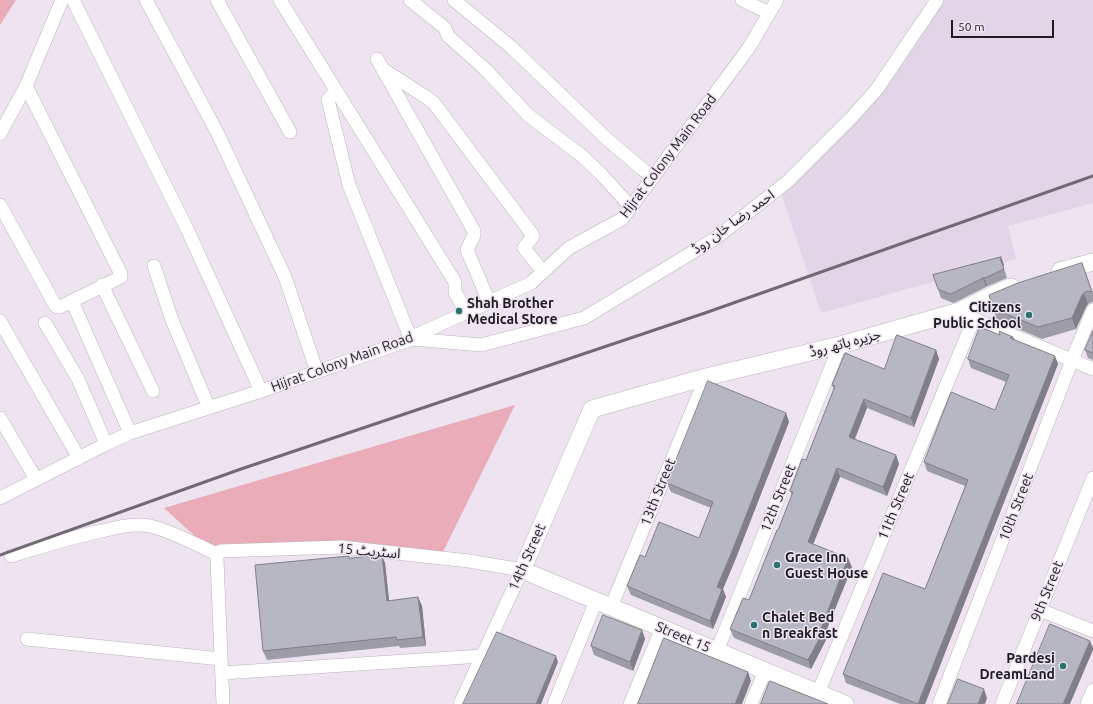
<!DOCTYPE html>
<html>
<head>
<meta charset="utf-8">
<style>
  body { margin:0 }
  #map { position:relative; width:1093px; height:704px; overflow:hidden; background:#ede4f0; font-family:Ubuntu,sans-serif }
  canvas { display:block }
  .scale { position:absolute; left:951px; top:20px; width:103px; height:18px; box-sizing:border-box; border:2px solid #1f1c21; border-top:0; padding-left:5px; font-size:12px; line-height:14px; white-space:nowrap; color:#1f1c21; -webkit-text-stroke:3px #ede4f0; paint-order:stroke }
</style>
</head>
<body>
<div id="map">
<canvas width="1093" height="704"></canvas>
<div class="scale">50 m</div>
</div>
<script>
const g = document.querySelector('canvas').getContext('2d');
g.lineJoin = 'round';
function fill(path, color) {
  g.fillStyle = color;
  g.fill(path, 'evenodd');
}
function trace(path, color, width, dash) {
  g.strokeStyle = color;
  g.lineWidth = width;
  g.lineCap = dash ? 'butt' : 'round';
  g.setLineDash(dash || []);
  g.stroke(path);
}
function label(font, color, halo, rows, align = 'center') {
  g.font = font + ' Ubuntu,"Noto Sans Arabic",sans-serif';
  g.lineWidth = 3;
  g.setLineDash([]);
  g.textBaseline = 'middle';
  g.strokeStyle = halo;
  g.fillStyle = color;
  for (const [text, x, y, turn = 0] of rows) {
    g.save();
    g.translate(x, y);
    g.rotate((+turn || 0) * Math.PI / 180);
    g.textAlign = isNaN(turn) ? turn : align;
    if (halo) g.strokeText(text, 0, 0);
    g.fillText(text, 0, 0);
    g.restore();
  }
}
const built = new Path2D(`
  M937,0H1093V203L1008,226L1016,259L821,313L780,190L845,125Z`);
const green = new Path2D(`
  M0,0H16L0,25Z
  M515,405L442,554L342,540L301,544L208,548L164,508Z`);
const minor = new Path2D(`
  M73,0L188,231L261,391
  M146,0L217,132L285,277L317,372
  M217,0L290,132
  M280,0L455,282V292L466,312
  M410,0L445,28L448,36L485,69L528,115L582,156L601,174L631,207
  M454,0L511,47L608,140L653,178
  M742,0L769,13
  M377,59L474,231V235L467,250L489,302
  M384,70L426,97L434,103L532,234L533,236L524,248L543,272
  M336,90L328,100L349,185L410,337
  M0,134L26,86L62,0
  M0,205L55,305L57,307H60L72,301L121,277V274L26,86
  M154,266L172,320L209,408
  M102,285L153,391
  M72,301L130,433
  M967,315L974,319L1093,369
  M0,321L79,458
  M45,323L78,379L106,444
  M411,338L410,337L421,333L531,283L569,248L622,219L748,49L777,0
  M0,418L36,479
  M0,498L106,444L130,433L261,391L412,339L481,345L584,318L716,238L787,182L852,117L877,89L937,0
  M217,554L220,551L341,547L469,561L522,570L460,704
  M217,554V558L218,585L223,704
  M11,556C41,547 71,537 102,531C118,527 134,523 150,526C172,531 197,545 217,554
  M611,607L706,377
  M1040,610L1093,631
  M27,639L221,659
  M717,651L840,345
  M222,673L482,656
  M818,693L974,319
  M554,704L596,601
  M630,704L662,628
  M751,704L765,671
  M939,704L1072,360L1093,310
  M1002,704L1093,478
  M1087,704L1093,690`);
const tertiary = new Path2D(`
  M1060,271L1093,262
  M845,704L522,570L592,409L706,377L840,345L960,311L1001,291L1011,287`);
const rail = new Path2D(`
  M0,555L241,469L705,313L1093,176`);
const wall = new Path2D(`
  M1001,257L1004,265L1003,266L1007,278L988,286H987L986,287L956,302L953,303L941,298L933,275Z
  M1082,263L1093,293V302H1092L1088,304L1086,307L1076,329L1042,339L997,320L993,309Z
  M1093,331V360L1088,358L1085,350Z
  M1000,335L1013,337L1015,340L1058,364L925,704H900L846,683L843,674L925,589L965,486L927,471L924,462L995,410L1006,382L971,368L968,359Z
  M936,350L939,359L914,427L867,408L855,439L896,455L899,464L887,496L840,477L813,544L852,567L825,634L827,638L811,669L734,638L730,629L749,600L778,530L792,496L790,491L806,460L834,390L832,385L884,369Z
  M786,413L789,422L736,558L723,589L726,597L713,629L631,595L627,586L645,557L699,538L711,508L671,492L667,483Z
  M349,556V558L385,563L389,601L418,597L422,606L426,646L400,648L399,646L267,660L263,651Z
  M642,630L645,639L633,671L594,655L591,646Z`);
const shadedWall = new Path2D(`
  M1001,257L1004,265L1003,266L1007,278L1000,258Z
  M984,277L987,286L986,287L983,278Z
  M1084,293L1088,304L1086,307L1076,329L1072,318L1082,295Z
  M936,350L939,359L914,427L911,418Z
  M1055,356L1058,364L925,704H918Z
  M864,399L867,408L852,445L849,437Z
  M786,413L789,422L736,558L723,589L726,597L713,629L710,621L717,587Z
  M896,455L899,464L887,496L883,487Z
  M837,468L840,477L811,550L808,542Z
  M382,555L385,563L390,609L387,601Z
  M848,558L852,567L825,634L827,638L811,669L808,660Z
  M418,597L422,606L426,646L423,637Z
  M642,630L645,639L633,671L630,662Z
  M1090,641L1093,648V650L1070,704H1063Z
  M556,656L558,662L541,704H536Z
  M748,672L751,681L742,704H735Z
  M984,689L987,698L985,704H978Z`);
const building = new Path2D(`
  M1001,257L1000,258L1004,269L985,278L984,277L983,278L953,293L950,294L938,289L933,275Z
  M1082,263L1092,292L1087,291L1084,293L1082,295L1072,318L1038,327L993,309L989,295L1018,283Z
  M980,327L1000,335L999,331L1013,337L1010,338L1055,356L918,704L843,674L883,573L925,589L938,556L968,480L924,462L951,392L995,410L1009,375L968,359Z
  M1093,331V353L1085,350Z
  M897,335L936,350L911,418L864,399L849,437L896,455L883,487L837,468L808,542L848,558L821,629L824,630L808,660L730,629L743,598L749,600L777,530H778L793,492L790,491L802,459L806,460L835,386L832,385L845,353L884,369Z
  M708,381L786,413L733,549L717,587L722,589L710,621L627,586L640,555L645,557L659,522L699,538L713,502L667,483Z
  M382,555L387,601L418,597L423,637L397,640L396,637L263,651L255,565L349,556V558Z
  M603,615L642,630L630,662L591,646Z
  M1050,624L1090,641L1063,704H1017Z
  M497,632L556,656L536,704H463Z
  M664,638L748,672L735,704L733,703L732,704H638Z
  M958,679L984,689L978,704H948Z
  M770,681L828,704H761Z`);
const markers = [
  [459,311,4,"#28726f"],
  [1029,315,4,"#28726f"],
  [777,565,4,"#28726f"],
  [754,625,4,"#28726f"],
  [1063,666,4,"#28726f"]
];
const streetNames = [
  ["Hijrat Colony Main Road",668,156,-53],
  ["احمد رضا خان روڈ",733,222,-36],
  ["جزیرہ باتھ روڈ",845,343,-15],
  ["Hijrat Colony Main Road",342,362,-20],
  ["13th Street",658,492,-68],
  ["12th Street",778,498,-68],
  ["11th Street",896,506,-67],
  ["10th Street",1016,507,-69],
  ["اسٹریٹ 15",369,551,5],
  ["14th Street",527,557,-66],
  ["9th Street",1047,591,-68],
  ["Street 15",683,637,23]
];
const poiNames = [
  ["Shah Brother",467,303],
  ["Medical Store",467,319],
  ["Citizens",1021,307,"right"],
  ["Public School",1021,323,"right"],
  ["Grace Inn",785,557],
  ["Guest House",785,573],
  ["Chalet Bed",762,617],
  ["n Breakfast",762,633],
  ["Pardesi",1055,658,"right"],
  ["DreamLand",1055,674,"right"]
];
fill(built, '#e2d5e8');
fill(green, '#e9acb8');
trace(minor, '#bab2bd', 14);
trace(tertiary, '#bab2bd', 18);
trace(minor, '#fff', 13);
trace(tertiary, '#fff', 17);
trace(rail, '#706a72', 3);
fill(wall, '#9d9da8');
fill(shadedWall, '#807f88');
fill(building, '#b7b6c3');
trace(building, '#807f88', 1);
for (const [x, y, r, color] of markers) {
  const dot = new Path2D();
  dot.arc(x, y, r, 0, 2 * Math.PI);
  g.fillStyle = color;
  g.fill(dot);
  trace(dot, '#ede4f0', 1.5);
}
label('14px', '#1f1c21', '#ede4f0', streetNames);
label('bold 14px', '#1f1c21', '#ede4f0', poiNames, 'left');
</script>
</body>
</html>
